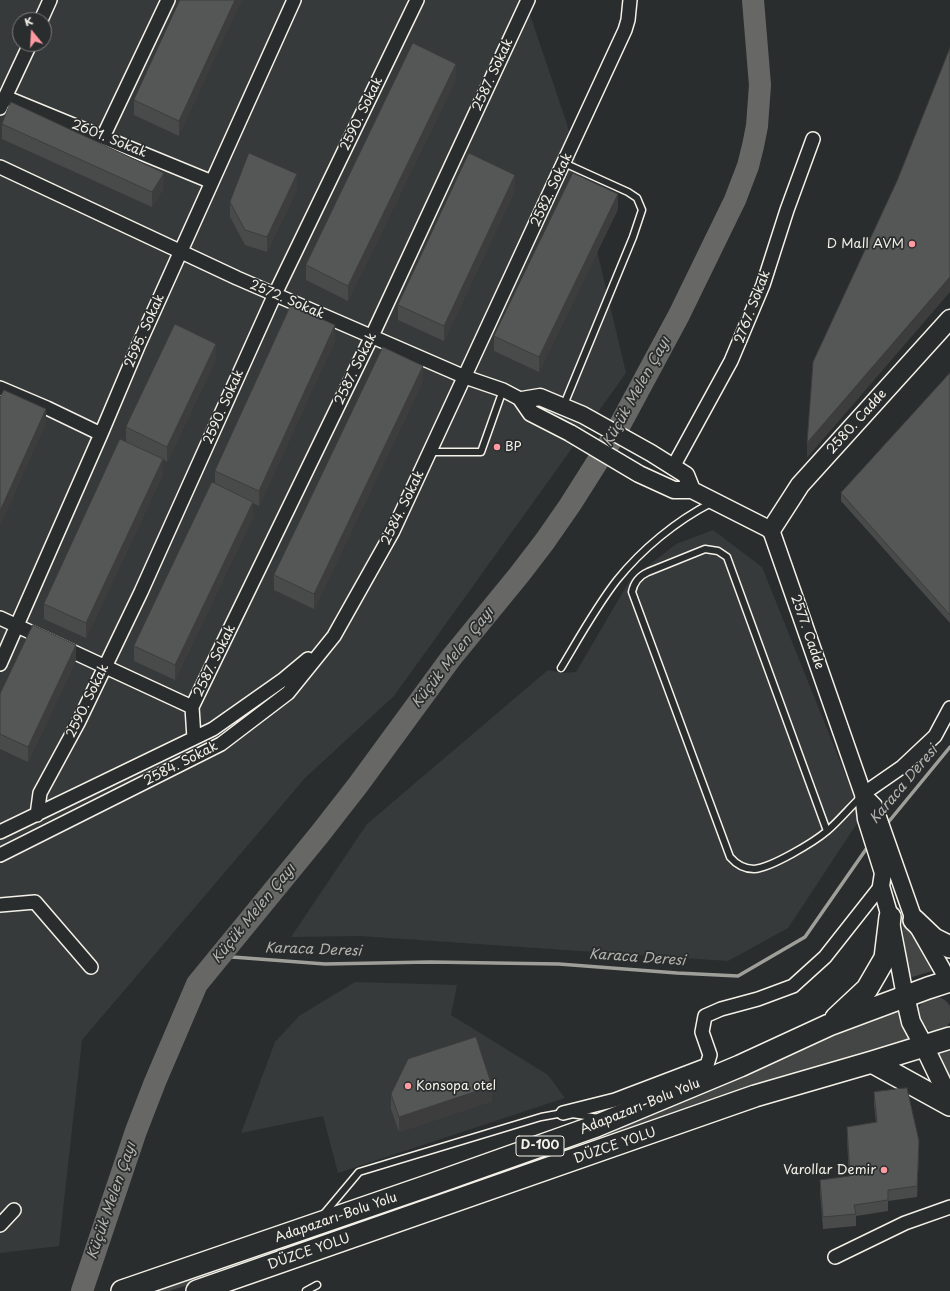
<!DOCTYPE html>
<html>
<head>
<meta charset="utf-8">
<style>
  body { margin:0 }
  #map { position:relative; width:950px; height:1291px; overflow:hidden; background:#2a2d2e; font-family:"Playpen Sans",sans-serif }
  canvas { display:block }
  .north { position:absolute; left:12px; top:12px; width:40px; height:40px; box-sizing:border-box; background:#2a2d2e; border:1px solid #7b7b78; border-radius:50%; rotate:342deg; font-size:11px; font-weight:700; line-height:16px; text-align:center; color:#f4f1e8 }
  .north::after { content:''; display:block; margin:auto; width:14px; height:18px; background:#ff9aa2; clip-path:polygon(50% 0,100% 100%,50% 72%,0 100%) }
</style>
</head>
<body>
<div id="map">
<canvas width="950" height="1291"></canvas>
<div class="north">K</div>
</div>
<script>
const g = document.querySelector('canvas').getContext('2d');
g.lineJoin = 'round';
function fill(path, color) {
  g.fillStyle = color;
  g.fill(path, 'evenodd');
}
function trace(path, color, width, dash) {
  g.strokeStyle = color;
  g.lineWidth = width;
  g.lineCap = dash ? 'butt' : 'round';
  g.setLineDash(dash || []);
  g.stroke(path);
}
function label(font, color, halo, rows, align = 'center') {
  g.font = font + ' "Playpen Sans",sans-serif';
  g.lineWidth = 3.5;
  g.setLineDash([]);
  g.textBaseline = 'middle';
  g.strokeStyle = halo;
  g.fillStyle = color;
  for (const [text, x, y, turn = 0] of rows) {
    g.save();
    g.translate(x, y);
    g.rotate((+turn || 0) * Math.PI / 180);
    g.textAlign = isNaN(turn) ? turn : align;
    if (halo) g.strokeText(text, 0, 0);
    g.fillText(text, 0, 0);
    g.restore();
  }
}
const built = new Path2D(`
  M0,0H525L567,124L626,373L394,696L305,778L82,1040L59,1246L0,1253ZM20,20H44V44H20Z
  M713,530L762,567L862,816L788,928L728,961L360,936L291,937L367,824L548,670L563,673L576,672L630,580L676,544Z
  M355,982L457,985L451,1015L548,1075L565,1098L338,1173L323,1116L241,1133L275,1042L299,1016Z`);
const green = new Path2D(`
  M901,915L932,971L909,978V977Z
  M918 1014a17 17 0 1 1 34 0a17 17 0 1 1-34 0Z
  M896,1005L910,1043L213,1277L169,1291H156L155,1290Z
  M950,1050V1081L937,1054Z`);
const stream = new Path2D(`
  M886,825L950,747
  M219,956L325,964L430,962L559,964L677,973L738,976L805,937L869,845`);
const river = new Path2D(`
  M82,1291L136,1131L155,1082L197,984L319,835L358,785L451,658L519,575L545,541L570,505L615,434L679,315L735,200L748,166L753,146L757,126L760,85L753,0`);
const service = new Path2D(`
  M563,407L633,237L642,210L637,198L628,192L564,163
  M430,452H481L503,390
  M561,668C579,638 596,607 617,580C642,549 676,521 711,503
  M827,831L727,557L718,551L705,549L648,572C639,576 634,582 632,592L730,857C736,864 744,869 754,869C771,868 814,842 827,831C840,820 850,807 862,796
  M572,1114L599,1118
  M323,1215L359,1172L541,1117L563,1113
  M306,1291L317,1285`);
const minor = new Path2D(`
  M41,20L50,0
  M5,97L212,182
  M0,108L30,44
  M103,137L168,0
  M0,167L237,278L465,377L503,390L522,400
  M0,388L47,408L101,434
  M673,467L731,361L763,285L787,210L813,139
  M0,618L192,707
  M0,664L101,434L139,344L294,0
  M194,738L192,707L372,336L528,0
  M863,794L902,767L935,736L950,708
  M37,815L40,793L78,723L141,592L275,294L417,0
  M0,832L213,729L284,679L308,659
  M0,855L221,744L288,693L334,636L393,531L625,30L628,20L630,0
  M0,905L35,902L91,967
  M563,1113L615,1100L707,1065L710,1055L702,1032L705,1016L721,1009L758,999L793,986L825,957L881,886
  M0,1225L14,1210
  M835,1257L905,1223L950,1207`);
const tertiary = new Path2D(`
  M692,490L686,475L651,453L583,415L540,397L522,400L531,413L570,433L639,474L674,490H692L771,530L863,794L866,819L883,873L881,886L890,917L905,996
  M865,797L874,806L914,920L942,969L948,982`);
const secondary = new Path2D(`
  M771,530L800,485L950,319
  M905,996L911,1022L924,1046L950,1100`);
const trunk = new Path2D(`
  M914,920L934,939L950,947
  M836,1018L867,989L885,958L890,917
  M872,1062L950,1105
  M122,1291L430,1185L596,1126L740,1066L829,1025L928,988L950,981
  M197,1291L755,1096L872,1062L950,1038`);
const wall = new Path2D(`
  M180,0L179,136L134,115V100Z
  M456,79L348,301L306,280V265Z
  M2,124L164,188L152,207L2,139Z
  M297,189L267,252L245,245L230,217V202Z
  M515,190L444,341L398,320V305Z
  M618,209L539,372L494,351V336Z
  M335,340L259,506L253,503V517L175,680L134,661V646L215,484V471Z
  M216,359L167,462L163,459V474L86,638L44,619V604L126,442V427Z
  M950,373V623L841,501V493Z
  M423,381L314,609L274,590V575Z
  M76,660L28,762L0,749V694Z
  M874,1092L919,1153L917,1197L888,1201V1211L856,1216V1226L823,1229L820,1192V1180L849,1177L847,1139V1127L876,1122L874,1104Z
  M391,1094L492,1101L399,1132L391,1109Z`);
const shadedWall = new Path2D(`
  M235,0H242L179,136V121Z
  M456,64V79L348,301V286Z
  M164,173V188L152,207V192Z
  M297,174V189L267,252V237Z
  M515,175V190L444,341V326Z
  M618,194V209L539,372V357Z
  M950,277V292L807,458V443Z
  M335,325V340L259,506V491Z
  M216,344V359L167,462V447Z
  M423,366V381L314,609V594Z
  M46,409V424L0,526V511Z
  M163,459V474L86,638V623Z
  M253,502V517L175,680V665Z
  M76,645V660L28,762V747Z
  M492,1086V1101L399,1132V1117Z
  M919,1141V1153L917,1197V1186Z`);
const building = new Path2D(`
  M180,0H235L179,121L134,100Z
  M413,43L456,64L348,286L306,265Z
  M950,48V277L807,443L813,362L897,181Z
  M11,102L164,173L152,192L2,124Z
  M249,153L297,174L267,237L245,230L230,202Z
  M469,153L515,175L444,326L398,305Z
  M573,173L618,194L539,357L494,336Z
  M291,305L335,325L259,491L215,471Z
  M175,324L216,344L167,447L126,427Z
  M383,347L423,366L314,594L274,575Z
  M950,373V615L841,493Z
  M4,390L46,409L0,511V398Z
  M120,439L163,459L86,623L44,604Z
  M212,482L253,502L175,665L134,646Z
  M33,625L76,645L28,747L0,734V694Z
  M476,1037L492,1086L399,1117L391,1094L408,1059Z
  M907,1088L919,1141L917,1186L888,1190V1200L854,1205L856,1214L823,1217L820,1180L850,1176L847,1127L877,1122L874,1092Z`);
const markers = [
  [912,244,4,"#ff9aa2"],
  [497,447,4,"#ff9aa2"],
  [408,1086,4,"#ff9aa2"],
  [884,1170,4,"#ff9aa2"]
];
const shields = [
  [540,1146,48]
];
const shieldNames = [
  ["D-100",540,1146]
];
const streetNames = [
  ["2587. Sokak",493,75,-65],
  ["2590. Sokak",362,114,-64],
  ["2601. Sokak",109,139,22],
  ["2582. Sokak",552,190,-65],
  ["2572. Sokak",287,300,23],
  ["2767. Sokak",753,307,-69],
  ["2595. Sokak",145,331,-66],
  ["2587. Sokak",356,369,-64],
  ["2590. Sokak",224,407,-66],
  ["2580. Cadde",857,422,-48],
  ["2584. Sokak",403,508,-64],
  ["2577. Cadde",807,632,71],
  ["2587. Sokak",215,661,-64],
  ["2590. Sokak",88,701,-64],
  ["2584. Sokak",181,764,-27],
  ["Adapazarı-Bolu Yolu",640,1107,-22],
  ["DÜZCE YOLU",615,1146,-19],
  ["Adapazarı-Bolu Yolu",336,1218,-19],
  ["DÜZCE YOLU",309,1252,-19]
];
const poiNames = [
  ["D Mall AVM",904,244],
  ["BP",505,447,"left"],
  ["Konsopa otel",416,1086,"left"],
  ["Varollar Demir",876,1170]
];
const waterNames = [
  ["Küçük Melen Çayı",637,392,-61],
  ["Küçük Melen Çayı",453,658,-52],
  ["Karaca Deresi",904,785,-50],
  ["Küçük Melen Çayı",254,914,-51],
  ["Karaca Deresi",313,950,2],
  ["Karaca Deresi",637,958,4],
  ["Küçük Melen Çayı",112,1201,-71]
];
fill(built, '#373a3a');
fill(green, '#444645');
trace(stream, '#9f9f9a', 3.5);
trace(river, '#676866', 22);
trace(service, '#f4f1e8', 9);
trace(minor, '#f4f1e8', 16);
trace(tertiary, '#f4f1e8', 19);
trace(secondary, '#f4f1e8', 21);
trace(trunk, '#f4f1e8', 24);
trace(service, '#2a2d2e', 6);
trace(minor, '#2a2d2e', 13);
trace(tertiary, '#2a2d2e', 16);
trace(secondary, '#2a2d2e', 18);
trace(trunk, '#2a2d2e', 21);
fill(wall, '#494b4a');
fill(shadedWall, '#3c3d3c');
fill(building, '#555756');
trace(building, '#3c3d3c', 1);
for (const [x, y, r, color] of markers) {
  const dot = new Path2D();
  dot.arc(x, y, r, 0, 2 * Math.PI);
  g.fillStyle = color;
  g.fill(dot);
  trace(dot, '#2a2d2e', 1.5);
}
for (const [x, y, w] of shields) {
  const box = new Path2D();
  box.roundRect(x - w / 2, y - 10, w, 20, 3);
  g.fillStyle = '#2a2d2e';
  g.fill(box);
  trace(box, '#f4f1e8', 1);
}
label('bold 12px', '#f4f1e8', null, shieldNames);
label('13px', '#f4f1e8', '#2a2d2e', streetNames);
label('13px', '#f4f1e8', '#2a2d2e', poiNames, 'right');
label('italic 14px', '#b5b3ae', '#2a2d2e', waterNames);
</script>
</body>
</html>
